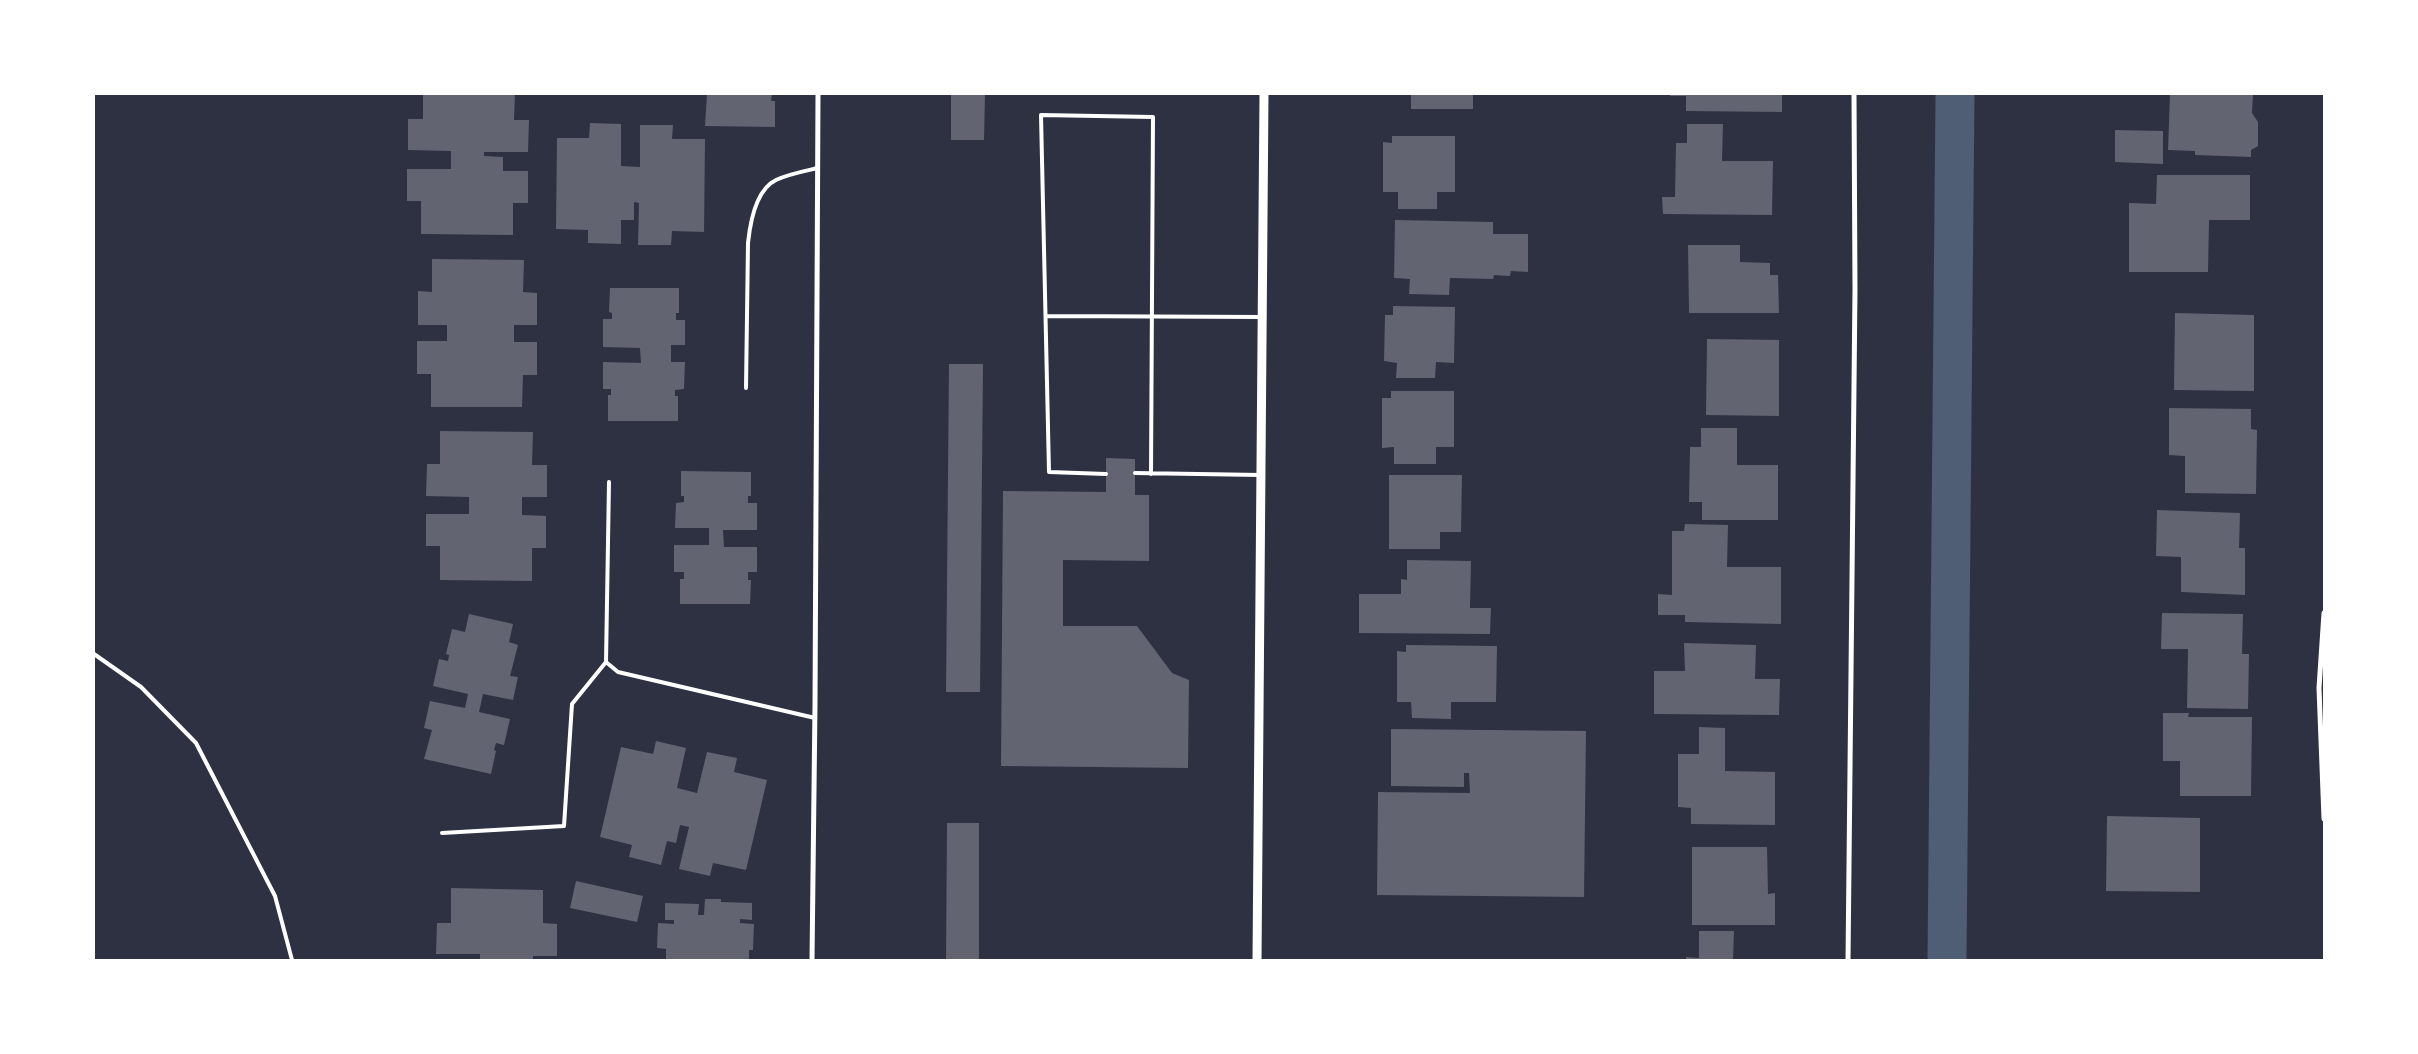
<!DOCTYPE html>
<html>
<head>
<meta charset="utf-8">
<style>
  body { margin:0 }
  #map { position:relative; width:2418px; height:1054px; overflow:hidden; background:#2d3142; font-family:"Public Sans",sans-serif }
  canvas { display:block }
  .frame { position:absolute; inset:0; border:95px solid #fff; pointer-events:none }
</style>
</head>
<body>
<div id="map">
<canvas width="2418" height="1054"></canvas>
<div class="frame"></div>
</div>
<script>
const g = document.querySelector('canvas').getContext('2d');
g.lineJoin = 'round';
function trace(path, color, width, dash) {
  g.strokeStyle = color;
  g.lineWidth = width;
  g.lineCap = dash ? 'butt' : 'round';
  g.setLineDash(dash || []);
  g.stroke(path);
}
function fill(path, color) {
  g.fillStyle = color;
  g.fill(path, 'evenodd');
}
const canal = new Path2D(`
  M1947,960L1955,94`);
const building = new Path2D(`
  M423,94H515L514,120H529L528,152H484V156L503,157V171H528V203H513V235L421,234V201H407V169H451V151L408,150V119H423Z
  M707,94H772L771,101H775V127L705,126Z
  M951,94H985L984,140H951Z
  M1411,94H1473V109H1411Z
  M1670,94H1782V112L1686,111V96H1670Z
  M2170,94H2253L2252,113L2258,122V146L2251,150V157L2195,155V151L2168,150Z
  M590,123L621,124V166L640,167V125H673L672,139H705L704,232L672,231L671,245H638L639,203L634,202V220H621V244L588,243V230L556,229L557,138H589Z
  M1687,124H1723L1722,161H1773L1772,215L1663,214L1662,197H1675L1676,143H1687Z
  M2115,130L2163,131V164L2115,162Z
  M1392,136H1455V192H1437V209H1398V192H1383V142L1392,143Z
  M2157,175H2250V220H2209L2208,272H2129V203L2156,204Z
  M1395,220L1493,222V234H1528V272L1511,271L1510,276L1494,275L1493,279L1450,278L1449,295L1409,294L1410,279L1394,278Z
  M1688,245H1740V262L1770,263V275H1778L1779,313H1689Z
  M432,259L524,260L523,292L537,293V325H514V342H537V375H523L522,407H431V374H417V341H447V325H418V291L432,292Z
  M610,288H679V313H676V320H685V345H671V362H685L684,389L675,390V396H678V421H608V395H611V389H603V362L641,363L640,348L603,347V319H612V313L609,312Z
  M1393,306L1455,307L1454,363L1436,362L1435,378H1396L1397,363L1384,361L1385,315H1393Z
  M2175,313L2254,315V391L2174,390Z
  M1707,339L1779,340V416L1706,415Z
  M949,364H983L980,692H946Z
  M1391,391H1454V447H1436V464H1394V447L1382,448V398H1391Z
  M2169,408L2251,409V429L2257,430L2256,494L2185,493V456L2169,455Z
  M1701,428H1737V465H1778V520H1702V502H1689L1690,447H1701Z
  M440,431L533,432L532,465H547V497H522V515L546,516V548H532V581L440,580V546H426V514H469V497L426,496L427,464H440Z
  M1106,458L1135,459V495H1149V561L1063,560V626H1137L1172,673L1189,680L1188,768L1001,766L1003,491L1106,492Z
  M681,471L751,472V496H748V503H757V530H723L724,547H757V572H748V580H751L750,604H680V579H684V572H674V545H709V528H675L676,503L684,502V496H681Z
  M1389,475H1462L1461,532H1440V549H1389Z
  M2157,510L2240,513L2239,548H2245V595L2181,592V557L2156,556Z
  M1685,524L1728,525L1727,567H1781V624L1685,622V615H1658V594L1672,595V531H1684Z
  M1407,560L1471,561L1470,608H1491L1490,634L1359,633V594H1401V579L1407,580Z
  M2162,613L2243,614L2242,654H2249L2248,709L2187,708L2188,649H2161Z
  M469,614L513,624L509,642L518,645L510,676L518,677L513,700L483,694L479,712L510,719L504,745L496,743L494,750L496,751L491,774L424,759L432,730L424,728L430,701L465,708L468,694L433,686L439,659L448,661L449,655L446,654L452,629L465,632Z
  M1684,643L1756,645L1755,679H1780L1779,715L1654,714V671H1685Z
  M1406,645L1497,646L1496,702H1451V719L1412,718L1411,702H1397V651L1406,652Z
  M2163,713H2189L2188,717H2252L2251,796H2180V761H2163Z
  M1699,727L1725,728V771L1775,772V825L1691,824V808L1678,807V754H1699Z
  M1391,729L1586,731L1584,897L1377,895L1378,792L1470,793L1469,773H1464V787L1391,786Z
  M656,741L686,748L677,788L697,793L707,752L737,758L734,772L767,780L746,870L713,863L710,876L679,869L689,827L680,825L676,843L667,841L661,865L629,857L632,845L600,837L621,747L653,754Z
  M2107,816L2200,818V892L2106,891Z
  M947,823H979V960H946Z
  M1692,847H1767L1768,894L1775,893V925H1692Z
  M576,881L643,896L637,922L570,908Z
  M451,888L543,890V923L557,924V956H533V960H480V954H436L437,923H451Z
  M705,899H721V902L752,903V920L740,919V923L754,924L753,950H749V960H666V949L657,948L658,923L674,924V920H665V903L699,904L698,915H704Z
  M1699,931H1734L1733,960H1686V957L1699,958Z`);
const service = new Path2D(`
  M1047,316L1262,317
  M746,388L748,243C750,224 755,190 776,180C789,174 805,171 818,168
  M1135,473L1261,475
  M1106,474L1049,472L1041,115L1153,117L1151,474
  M609,482L606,662L618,672L815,718
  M94,654L141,687L196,743L275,896L292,960
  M442,833L564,826L572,704L606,662`);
const minor = new Path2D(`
  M2324,613L2319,688L2324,819
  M812,960L815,705L818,94
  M1848,960L1855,290L1854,94`);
const tertiary = new Path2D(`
  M1257,960L1264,94`);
trace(canal, '#4f5d75', 39);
fill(building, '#626471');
trace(service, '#fff', 4);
trace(minor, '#fff', 5);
trace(tertiary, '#fff', 9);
</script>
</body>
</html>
